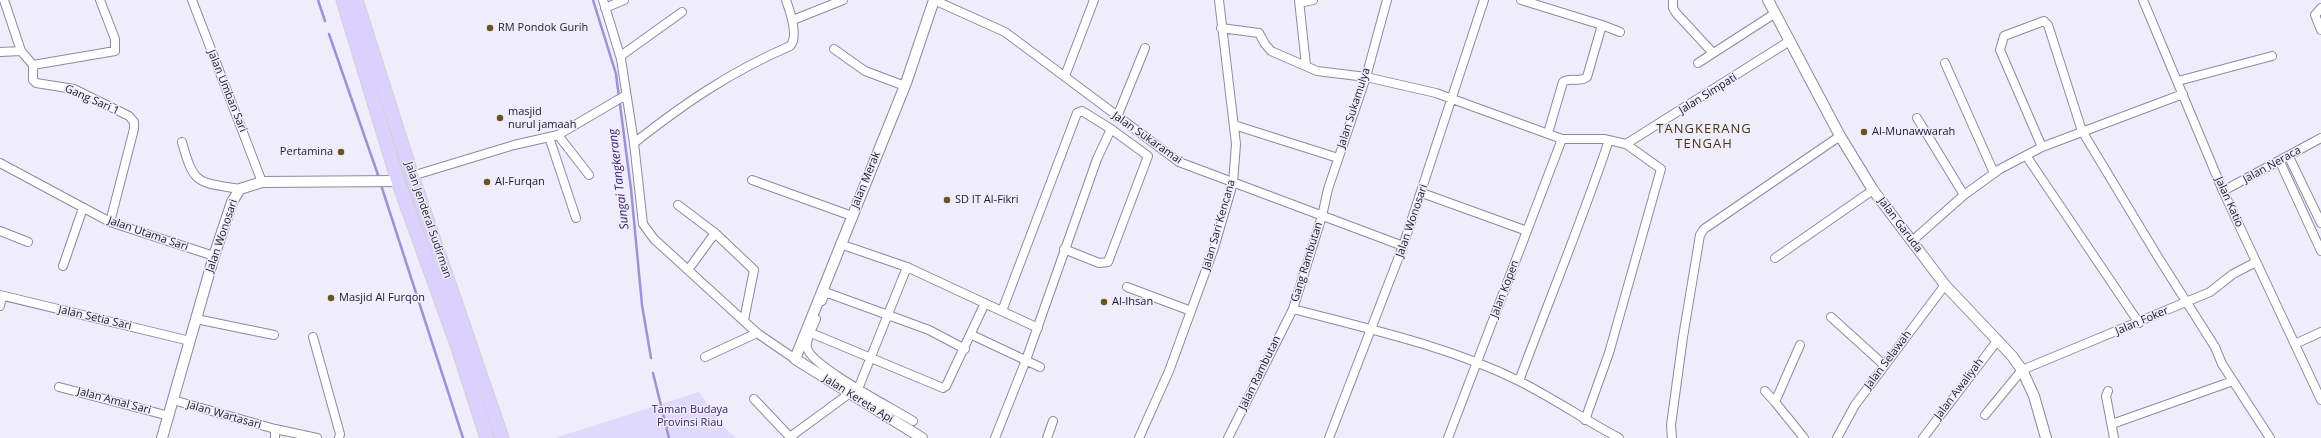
<!DOCTYPE html>
<html>
<head>
<meta charset="utf-8">
<style>
  body { margin:0 }
  canvas { display:block; background:#efedfc }
</style>
</head>
<body>
<canvas width="2321" height="438"></canvas>
<script>
const g = document.querySelector('canvas').getContext('2d');
g.lineJoin = 'round';
function fill(path, color) {
  g.fillStyle = color;
  g.fill(path, 'evenodd');
}
function trace(path, color, width, dash) {
  g.strokeStyle = color;
  g.lineWidth = width;
  g.lineCap = dash ? 'butt' : 'round';
  g.setLineDash(dash || []);
  g.stroke(path);
}
function label(font, color, halo, rows, align = 'center') {
  g.font = font + ' "Open Sans",sans-serif';
  g.lineWidth = 3;
  g.setLineDash([]);
  g.textBaseline = 'middle';
  g.strokeStyle = halo;
  g.fillStyle = color;
  for (const [text, x, y, turn = 0] of rows) {
    g.save();
    g.translate(x, y);
    g.rotate((+turn || 0) * Math.PI / 180);
    g.textAlign = isNaN(turn) ? turn : align;
    if (halo) g.strokeText(text, 0, 0);
    g.fillText(text, 0, 0);
    g.restore();
  }
}
const green = new Path2D(`
  M699,392L721,424L736,438H555Z`);
const stream = new Path2D(`
  M318,0L325,21
  M593,0L616,74L631,189L642,305L651,358
  M329,34L378,175
  M382,188L463,438
  M653,373L669,438`);
const minor = new Path2D(`
  M4,0L21,51L33,65
  M192,0L262,182
  M603,0L621,59
  M934,0L1005,32L1179,162L1403,246
  M1299,0L1306,65
  M1521,0L1602,25L1620,32
  M1673,0V8L1676,13L1713,53
  M2143,0L2223,191L2321,400
  M1300,3L1313,0
  M605,8L624,0
  M2321,8L2315,15L2321,30
  M682,12L622,55L621,59L634,143L643,224L654,239L757,333L795,359
  M793,20L843,0
  M1221,28L1259,33L1265,44L1271,51L1317,71L1366,77L1436,93L1562,139H1604L1626,144L1661,169L1609,353L1585,420
  M834,49L865,71L905,86
  M0,52L21,51
  M1698,63L1774,14
  M1945,63L1994,173
  M33,65V80L36,83L74,89L129,116L134,122V129L110,222
  M33,65L115,51V39L100,0
  M1065,76L1094,0
  M2178,81L2272,56
  M1117,117L1145,48
  M1917,118L1964,195
  M1234,125L1338,158
  M1548,133L1563,82C1570,77 1580,83 1587,77L1602,25
  M558,135L589,175
  M549,137L576,218
  M182,142C194,186 198,182 240,189
  M634,143C685,103 730,72 790,46C799,37 790,11 786,0
  M1626,144L1788,42
  M2042,147L2000,50L2004,36L2044,21L2048,25L2082,131L2158,257L2215,347L2222,364L2270,438
  M2027,157L2139,323
  M2289,157L2321,223
  M2280,162L2321,251
  M0,163L110,222L214,256
  M412,176L514,145L558,135L626,95
  M752,180L852,216
  M2223,191L2321,138
  M1422,193L1527,231
  M678,205L715,233L754,270L744,320
  M0,231L28,242
  M1912,241L1964,195L2000,169L2042,147L2183,94
  M840,244L907,267L1038,328
  M1775,258L1873,190
  M63,266L83,208
  M688,270L715,233
  M1127,287L1191,311
  M0,295L190,341
  M822,301L825,292L929,330L965,349
  M0,306L2,296
  M1293,309C1369,329 1448,346 1519,381C1553,398 1585,420 1619,438
  M1002,311L1077,113L1082,111L1111,129L1148,156L1108,262L1099,263L1064,249
  M1831,317L1884,365
  M196,319L274,335
  M816,319C813,327 805,340 807,348C812,367 894,409 913,421
  M811,333L943,388L946,386L985,303
  M972,335L1040,367
  M313,337L340,434L339,438
  M2295,344L2321,332
  M1800,345L1775,402L1804,438
  M705,357L757,333
  M1519,381C1549,300 1582,221 1609,140
  M59,387L169,416
  M858,389L907,267
  M1765,391L1775,402
  M2108,391L2106,396L2114,438
  M754,399L790,437L850,393
  M173,400L275,429L317,438
  M1985,415L2022,370L2210,292L2233,274L2256,262
  M2112,424L2233,381
  M275,429V438
  M995,438L1026,360L1097,159L1111,129
  M1047,438L1053,421
  M1139,438L1169,371L1191,311L1214,248L1233,183L1236,144L1219,0
  M1228,438L1293,309L1322,216L1328,189L1366,77L1387,0
  M1329,438L1403,246L1484,0
  M1448,438L1562,139
  M1672,438L1671,425L1683,337L1700,235L1704,229L1840,136
  M1837,438L1855,405L1945,285
  M1923,438L1997,341`);
const tertiary = new Path2D(`
  M1768,0L1840,136L1873,190L1945,285L2012,356L2022,370L2034,396L2046,438
  M162,438L214,256L232,202L240,189L262,182L398,181
  M922,438L795,359L906,83L934,0`);
const primary = new Path2D(`
  M343,0L398,181L457,345L487,438
  M356,0L412,176L502,438`);
const markers = [
  [490,28,4,"#6b5323"],
  [500,118,4,"#6b5323"],
  [1864,132,4,"#6b5323"],
  [341,152,4,"#6b5323"],
  [487,182,4,"#6b5323"],
  [947,200,4,"#6b5323"],
  [331,298,4,"#6b5323"],
  [1104,302,4,"#6b5323"]
];
const poiNames = [
  ["RM Pondok Gurih",498,28],
  ["masjid",508,112],
  ["nurul jamaah",508,125],
  ["Al-Munawwarah",1872,132],
  ["Pertamina",333,152,"right"],
  ["Al-Furqan",495,182],
  ["SD IT Al-Fikri",955,200],
  ["Masjid Al Furqon",339,298],
  ["Al-Ihsan",1112,302]
];
const streetNames = [
  ["Jalan Umban Sari",227,91,68],
  ["Jalan Simpati",1708,94,-32],
  ["Gang Sari 1",92,100,24],
  ["Jalan Sukamulya",1354,108,-72],
  ["Jalan Sukaramai",1147,138,35],
  ["Jalan Neraca",2272,165,-29],
  ["Jalan Merak",866,180,-68],
  ["Jalan Katio",2229,202,66],
  ["Jalan Jenderal Sudirman",428,220,71],
  ["Jalan Wonosari",1412,221,-71],
  ["Jalan Sari Kencana",1219,225,-74],
  ["Jalan Garuda",1900,225,53],
  ["Jalan Utama Sari",148,234,19],
  ["Jalan Wonosari",222,236,-71],
  ["Gang Rambutan",1307,262,-73],
  ["Jalan Kopen",1505,289,-69],
  ["Jalan Setia Sari",95,318,13],
  ["Jalan Foker",2142,321,-23],
  ["Jalan Selawah",1888,360,-53],
  ["Jalan Rambutan",1260,373,-64],
  ["Jalan Awaliyah",1959,389,-53],
  ["Jalan Kereta Api",858,399,32],
  ["Jalan Amal Sari",114,401,15],
  ["Jalan Wartasari",224,415,16]
];
const parkNames = [
  ["Taman Budaya",690,410],
  ["Provinsi Riau",690,423]
];
const waterNames = [
  ["Sungai Tangkerang",619,179,-97]
];
const quarterNames = [
  ["TANGKERANG",1704,129],
  ["TENGAH",1704,144]
];
fill(green, '#dfd9fc');
trace(stream, '#9e91d4', 2.5);
trace(minor, '#8d8aa0', 10);
trace(tertiary, '#8d8aa0', 12);
trace(primary, '#d1d1d3', 15);
trace(minor, '#fff', 8);
trace(tertiary, '#fff', 10);
trace(primary, '#dad1fe', 13);
for (const [x, y, r, color] of markers) {
  const dot = new Path2D();
  dot.arc(x, y, r, 0, 2 * Math.PI);
  g.fillStyle = color;
  g.fill(dot);
  trace(dot, '#efedfc', 1.5);
}
label('11px', '#1b1a22', '#efedfc', poiNames, 'left');
label('11px', '#1b1a22', '#efedfc', streetNames);
label('11px', '#38206d', '#efedfc', parkNames);
label('italic 12px', '#39206e', '#efedfc', waterNames);
g.letterSpacing = '1px';
label('13px', '#48350e', '#efedfc', quarterNames);
g.letterSpacing = '0px';
</script>
</body>
</html>
